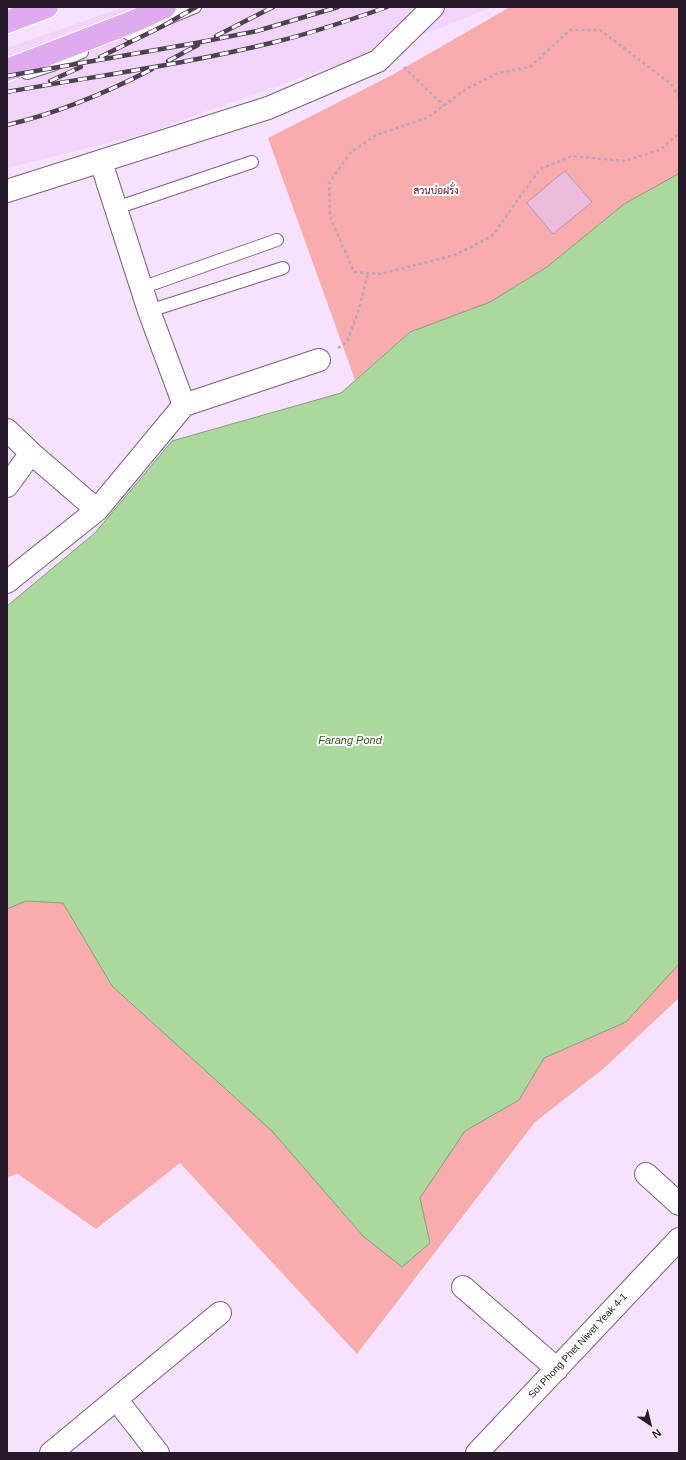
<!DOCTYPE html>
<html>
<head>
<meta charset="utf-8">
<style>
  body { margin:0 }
  #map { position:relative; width:686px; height:1460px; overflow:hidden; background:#f6e2fc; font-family:Helvetica,sans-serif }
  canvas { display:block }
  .frame { position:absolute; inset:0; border:8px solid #271b2b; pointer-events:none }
  .north { position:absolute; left:630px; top:1404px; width:40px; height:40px; -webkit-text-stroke:3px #fff; paint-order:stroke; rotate:145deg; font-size:11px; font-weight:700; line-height:16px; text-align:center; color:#271b2b }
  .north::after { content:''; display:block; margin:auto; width:14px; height:18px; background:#271b2b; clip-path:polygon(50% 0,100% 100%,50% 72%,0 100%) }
</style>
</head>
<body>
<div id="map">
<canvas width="686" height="1460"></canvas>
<div class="frame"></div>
<div class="north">N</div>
</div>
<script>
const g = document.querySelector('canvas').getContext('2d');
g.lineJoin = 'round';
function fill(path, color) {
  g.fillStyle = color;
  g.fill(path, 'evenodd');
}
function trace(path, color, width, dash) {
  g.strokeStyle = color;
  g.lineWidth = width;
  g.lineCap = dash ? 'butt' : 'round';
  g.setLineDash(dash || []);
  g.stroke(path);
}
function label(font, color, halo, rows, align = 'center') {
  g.font = font + ' Helvetica,Sarabun,sans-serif';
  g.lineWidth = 4;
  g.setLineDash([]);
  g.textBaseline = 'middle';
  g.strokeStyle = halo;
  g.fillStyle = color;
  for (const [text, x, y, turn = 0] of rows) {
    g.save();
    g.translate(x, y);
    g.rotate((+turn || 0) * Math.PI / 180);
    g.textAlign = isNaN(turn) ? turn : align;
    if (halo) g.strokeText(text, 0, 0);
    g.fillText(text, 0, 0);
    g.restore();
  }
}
const built = new Path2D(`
  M124,7H492L440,28L143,134L7,168V48Z`);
const green = new Path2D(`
  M510,7H679V174L624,204L547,267L490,302L406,335L355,380L268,138L392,75Z
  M26,901L63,903L112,986L272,1131L363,1236L430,1243L420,1198L465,1131L519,1100L544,1058L626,1022L679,964V998L603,1069L535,1122L357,1354L180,1163L96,1229L18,1174L7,1177V909Z`);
const water = new Path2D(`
  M679,174V964L626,1022L544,1058L519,1100L465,1131L420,1198L430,1243L402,1267L363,1236L272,1131L112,986L63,903L26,901L7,909V606L95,533L172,441L341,393L410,332L490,302L547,267L624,204Z`);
const building = new Path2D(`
  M565,171L592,202L553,234L527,203Z`);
const path = new Path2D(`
  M404,67L444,106
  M679,97L671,84L600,30H570L530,67L498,73L466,89L427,118L376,135L351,152L329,183L330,217L354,272L380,274L455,255L492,236L540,169L572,156L625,161L660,150L678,134L679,131
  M338,348L347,342L359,309L368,273`);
const service = new Path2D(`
  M129,34L195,7
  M27,73L52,65L82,52
  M116,208L252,162
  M141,288L277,240
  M149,311L283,268`);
const minor = new Path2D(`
  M101,162L149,311L184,405
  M7,191L268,108L378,61L433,7
  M7,430L31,453L97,510
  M7,486L31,453
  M7,582L97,510L184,405L319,360
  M646,1174L679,1204
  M463,1287L557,1369
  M116,1399L158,1453
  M51,1453L220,1313
  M477,1453L679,1239`);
const motorway = new Path2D(`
  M7,22L47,7
  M7,70L132,22L165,7`);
const rail = new Path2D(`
  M216,36L273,7
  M100,57L161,27L196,7
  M168,61L198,45
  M7,76L196,43L257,31L338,7
  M50,81L81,67
  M7,92C96,76 187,64 275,42C313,33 350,20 387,7
  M7,125C58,113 106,93 152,69`);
const parkNames = [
  ["สวนบ่อฝรั่ง",436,191]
];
const streetNames = [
  ["Soi Phong Phet Niwet Yeak 4-1",578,1346,-47]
];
const waterNames = [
  ["Farang Pond",350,741]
];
fill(built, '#f2d4fb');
fill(green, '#f9acad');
fill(water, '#abd89d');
trace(water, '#839f7b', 1);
fill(building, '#ecbcdc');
trace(building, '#c093b1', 1);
trace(service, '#7d6086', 14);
trace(minor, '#7d6086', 24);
trace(motorway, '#fff', 24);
trace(path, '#b6a5bc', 2.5, [3, 3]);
trace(service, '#fff', 12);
trace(minor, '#fff', 22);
trace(motorway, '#e0aaef', 22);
trace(rail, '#4f4153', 4.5);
trace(rail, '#fff', 3, [9]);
label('10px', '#620418', '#fff', parkNames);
label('10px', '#271b2b', '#fff', streetNames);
label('italic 11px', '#2b6215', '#fff', waterNames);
</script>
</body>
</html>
